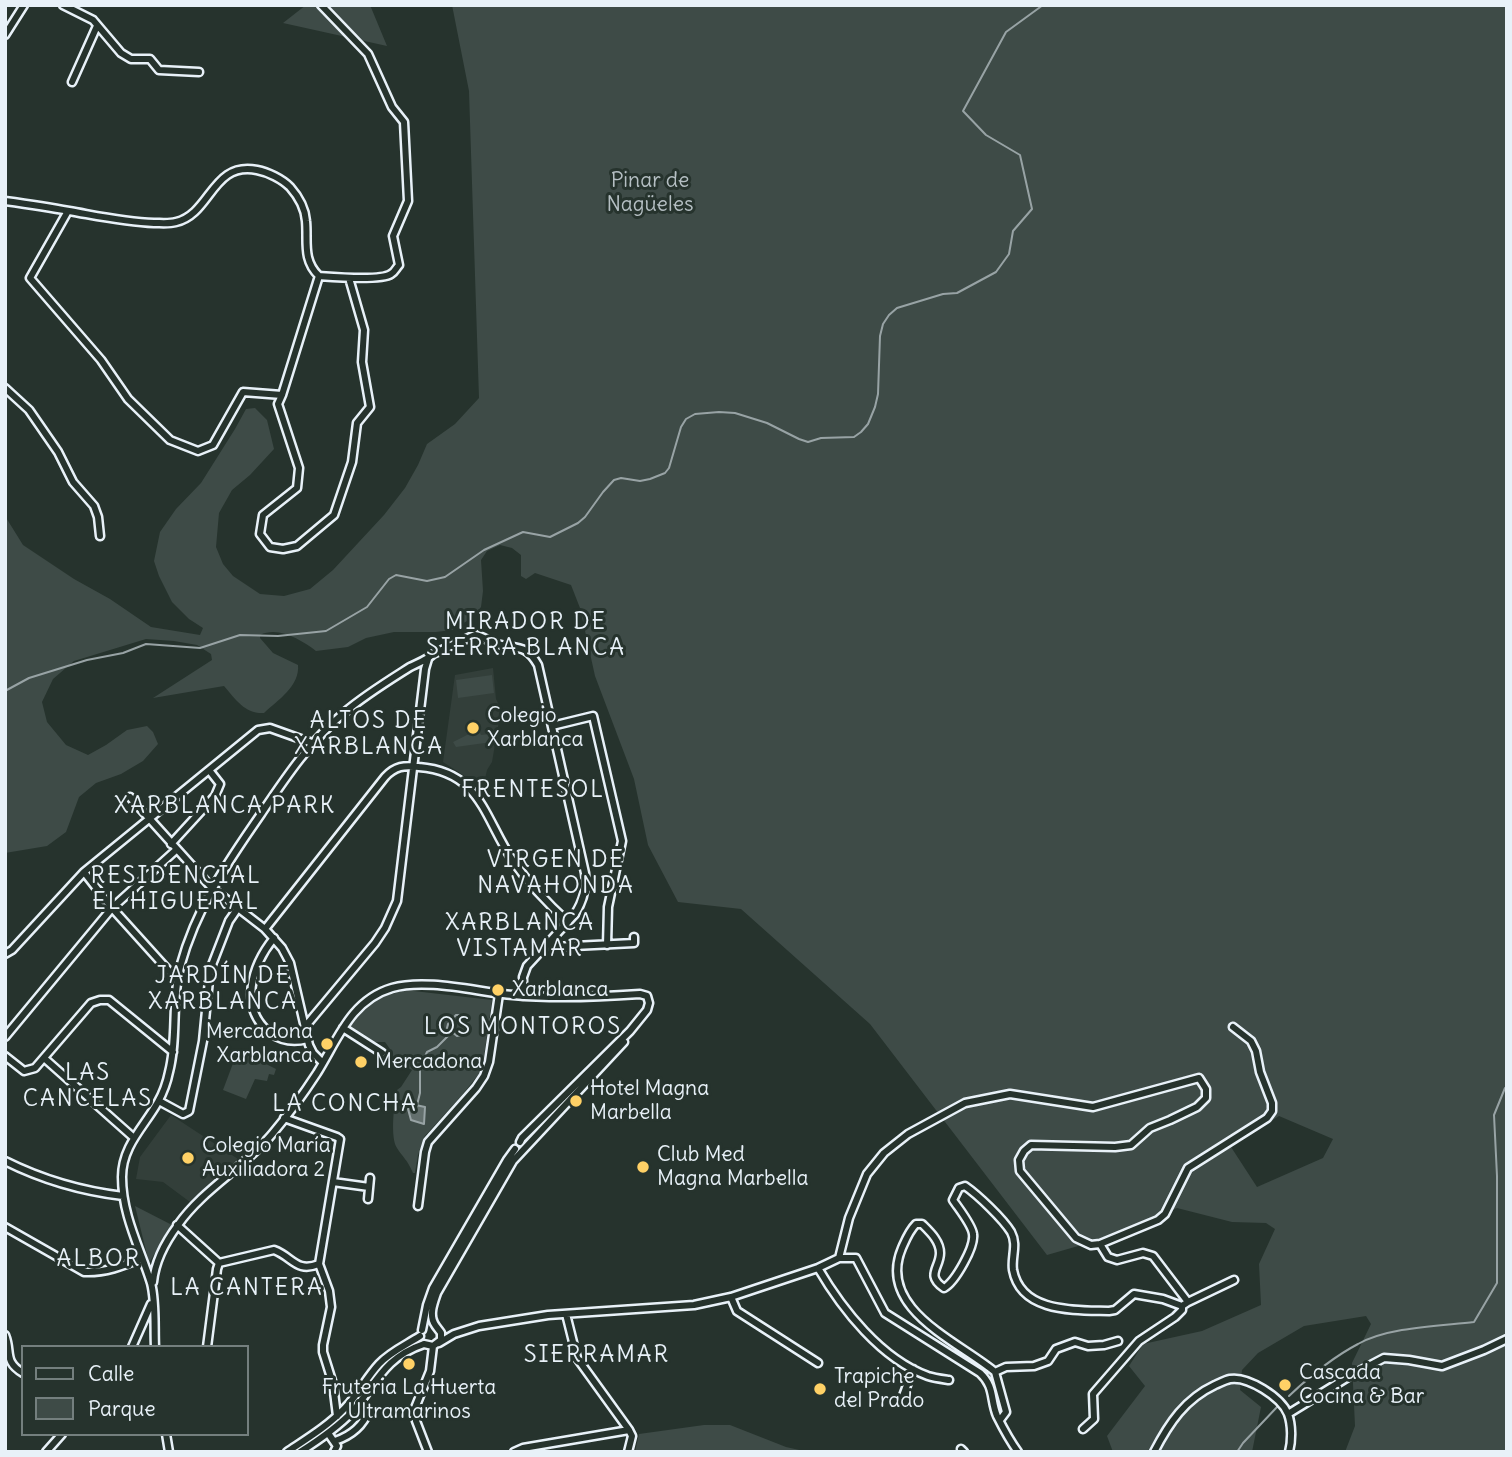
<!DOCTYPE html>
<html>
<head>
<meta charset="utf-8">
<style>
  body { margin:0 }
  #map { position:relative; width:1512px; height:1457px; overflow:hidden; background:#26332d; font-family:Delius,sans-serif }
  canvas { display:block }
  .frame { position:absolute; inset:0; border:7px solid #e8f1f8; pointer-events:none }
  .legend { position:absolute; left:21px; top:1345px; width:228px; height:91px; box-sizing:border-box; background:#26332d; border:2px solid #747f7e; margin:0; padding:9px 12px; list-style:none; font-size:21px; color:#e8f1f8 }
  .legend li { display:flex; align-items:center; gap:14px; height:35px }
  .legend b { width:35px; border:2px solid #747f7e }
</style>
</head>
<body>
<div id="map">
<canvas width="1512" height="1457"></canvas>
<div class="frame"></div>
<ul class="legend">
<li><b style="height:9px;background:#26332d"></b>Calle</li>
<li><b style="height:19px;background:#3e4b47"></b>Parque</li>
</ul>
</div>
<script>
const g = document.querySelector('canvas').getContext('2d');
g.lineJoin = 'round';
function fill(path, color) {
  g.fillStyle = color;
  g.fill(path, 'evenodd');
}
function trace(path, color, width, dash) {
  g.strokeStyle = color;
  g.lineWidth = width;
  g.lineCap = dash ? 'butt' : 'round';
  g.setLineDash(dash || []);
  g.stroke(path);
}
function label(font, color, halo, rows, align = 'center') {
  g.font = font + ' Delius,sans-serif';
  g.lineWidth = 6;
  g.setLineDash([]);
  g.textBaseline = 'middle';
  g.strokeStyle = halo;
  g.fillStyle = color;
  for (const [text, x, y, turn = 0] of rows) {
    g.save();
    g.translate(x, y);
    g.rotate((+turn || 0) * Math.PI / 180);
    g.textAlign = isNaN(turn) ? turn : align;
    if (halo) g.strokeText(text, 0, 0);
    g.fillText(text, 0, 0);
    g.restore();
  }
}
const built = new Path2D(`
  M493,668L496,699L500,707L499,721L492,762L487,770L483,788L443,762L455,675Z
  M171,1115L238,1159L190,1202L163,1182L136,1179L140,1157Z`);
const green = new Path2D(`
  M306,5H370L387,46L283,23Z
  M452,5H1507V1452H1345L1355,1426L1352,1363L1371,1324L1366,1316L1304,1326L1258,1353L1242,1370L1240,1390L1261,1407L1252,1452H1113L1107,1436L1145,1386L1129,1366L1143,1344L1202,1331L1261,1305L1259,1264L1275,1229L1266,1223L1232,1222L1177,1208L1099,1240L1047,1255L870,1024L741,909L678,902L648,845L634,779L595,676L580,608L571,585L535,573L526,579L521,576V555L512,548L500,545L487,551L481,560L483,591L481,607L472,618L452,630L436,632H394L366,638L348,647L316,651C301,640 279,626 260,635V638L273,653L298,665C300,686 278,700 264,713C245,714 236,700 224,686L153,698L212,660L211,654L197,645L174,641L146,639L74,661L53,679L42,702L47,722L66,745L88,755L106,745L127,730L147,726L153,732L158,744L143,761L121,774L96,783L79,797L66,832L47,846L5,853V516L23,545L74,579L110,599L151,627L200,635L203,628L189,619L172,602L159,576L154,561L160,532L176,509L201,483L235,429L246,409L255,408L267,420L274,449L250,475L232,490L219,513L216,547L223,564L233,576L260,594L284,596L310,589L333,570L384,515L405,488L418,465L427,444L455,424L479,398L469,91ZM1279,1116L1333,1139L1323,1158L1257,1187L1231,1147Z
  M492,675L494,693L458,698L456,680Z
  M480,733L481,735L490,734L492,742L456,747L453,742L467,735Z
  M405,990L492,1000L482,1070L462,1095L424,1137L418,1155L415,1173H413C407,1159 404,1159 397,1148C390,1138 394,1103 397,1090L401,1087L412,1070L390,1058V1049L385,1042H373L350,1027C369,1003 375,998 405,990Z
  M238,1050L276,1069L274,1075L269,1074L267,1081L255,1079L246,1099L223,1090Z
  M135,1206L172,1225L149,1263Z
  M704,1425H730L786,1447L808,1452H635L639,1434Z`);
const water = new Path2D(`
  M411,1104L425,1107L424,1124L411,1120L408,1109Z`);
const stream = new Path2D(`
  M5,691L29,678L87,660L123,653L146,644L200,648L240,635L278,636L326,631L367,607L389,579L396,575L427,581L445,577L484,550L523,532L550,537L578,523L585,517L603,492L614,480L621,478L640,481L650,479L665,473L669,468L681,427L686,419L695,414L719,412L735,413L767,423L799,439L808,442L821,438L854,437L861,432L868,424L875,407L878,394L880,336L883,324L889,315L897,308L943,294L957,293L996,272L1009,254L1013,231L1032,209L1020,155L986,135L963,111L1006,32L1043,5
  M417,1105L420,1093V1068L427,1052L437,1047L452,1032L457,1036L461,1035L468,1026L467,1022L459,1015H456L448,1024L447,1028L452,1032
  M1289,1396C1308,1378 1335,1356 1358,1344C1388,1327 1439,1326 1474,1322L1497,1283V1176L1494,1115L1505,1088
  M1237,1452L1243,1443L1278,1406`);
const minor = new Path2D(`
  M63,5L93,20L121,53L131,59H150L159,70L199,72
  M5,35L24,5
  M72,82L97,26
  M5,201C27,204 48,207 69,211C98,216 125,222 154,223C161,223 169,224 176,222C211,214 212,161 257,170C268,172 282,179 290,187C298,196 305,208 306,221C308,241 302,260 319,276C333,277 381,281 391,274C395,272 396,268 399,265L393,236L408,201L404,122L392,107L368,54L321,5
  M68,211L30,278L101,360L128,399L170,440L198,451L213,445L243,392L282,395L319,276
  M5,388L29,410L58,452L73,482L94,506L98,517L100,536
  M282,395L278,404L299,468L297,488L263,515L260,534L270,547L283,549L297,546L334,515L352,462L357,423L370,407L362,362L364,330L349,278
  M552,726L593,716L622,841L608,907L607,945
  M130,797L212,888L265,929L282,948L290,963L309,1045L313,1053L322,1062
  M171,844L215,796L220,784L209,770
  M84,872L112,908L177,980
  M265,929L385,777C395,766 404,765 419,767C481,772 484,818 513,861C529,884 547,903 568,922
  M274,938C252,965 238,1008 270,1033C282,1041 293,1043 307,1039
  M547,944L554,947L634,943V937
  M5,954L12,950L84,872L258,730L270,728L312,743
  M304,1028L375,943L385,928L397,901L425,669L428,659
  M343,1028L382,1053
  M5,1037L112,908L176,850
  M5,1056L24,1071L35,1068L91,1003L100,1000H109L173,1052
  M44,1058L134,1138
  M159,1101L183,1114L189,1111L203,1041L210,970L229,921L238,908
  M284,1118L337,1137L340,1139L319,1264L329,1291L331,1307L323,1345V1352L333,1384L337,1416
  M5,1161C43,1180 81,1191 123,1196
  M333,1182L369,1187
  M368,1199L370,1178
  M418,1206L425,1152L428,1142L476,1088L484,1076L489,1062L499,994
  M177,1225L219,1263L217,1269L207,1347
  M5,1227L84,1272C105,1273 123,1266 142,1258
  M1100,1244L1108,1257L1117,1260L1143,1253L1153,1256L1188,1302L1182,1306L1163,1299L1134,1294L1115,1310L1109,1311C1075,1310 1021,1313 1013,1270C1011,1257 1018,1245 1011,1232C1003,1219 978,1195 965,1186L959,1188L953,1200C959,1209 972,1225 973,1234C975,1247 955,1282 944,1288C925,1275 940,1268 940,1253C940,1241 930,1232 922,1224H916C909,1231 906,1239 902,1248C876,1309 958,1341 995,1372L1006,1367L1034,1366L1048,1361L1056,1349L1075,1342L1088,1346L1104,1345L1118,1341
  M839,1258L849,1218L867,1174L884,1153L908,1134L965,1103L1010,1094L1093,1107L1199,1078L1206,1089V1098L1197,1107L1170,1120L1150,1128L1131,1145L1115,1147L1031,1145L1024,1151L1019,1160L1020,1171L1076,1238L1091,1245L1100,1244L1158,1220L1165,1214L1188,1168L1267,1118L1272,1111V1103L1260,1072L1256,1051L1251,1041L1233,1027
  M219,1263L274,1250C293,1257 296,1273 319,1264
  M818,1268C842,1309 881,1359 928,1376C934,1378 942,1379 949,1380
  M153,1282C155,1262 166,1241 178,1225C203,1189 245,1167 273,1133C289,1114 304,1093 317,1073C338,1039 351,1000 392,988C427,978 477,992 513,995C556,999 598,997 640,994L647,996L649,1003L647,1010L630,1031L522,1138L520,1142
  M731,1297L737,1311L818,1363
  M1188,1302L1234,1280
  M566,1314L577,1358L629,1430L632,1436L628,1452
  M422,1330L427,1305L433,1288L507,1160L515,1149
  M5,1335C12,1352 3,1361 23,1373
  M439,1343L454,1334L479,1326L548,1315L694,1305L731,1297L818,1268L839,1258H856L885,1313L980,1373C995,1387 990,1399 997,1416C1003,1428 1010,1441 1018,1452
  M424,1344L433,1346L441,1340V1333C439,1330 436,1327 434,1323C429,1314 434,1302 437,1293L513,1161L624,1042
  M132,1347L151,1304
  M155,1347C154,1328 156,1302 151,1283C140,1248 122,1215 122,1177C122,1146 144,1127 158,1102C163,1093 167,1082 169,1072C178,1038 171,1002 180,967C196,908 227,863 261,814C286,777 310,741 345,712C365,695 388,681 410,667C418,663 427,660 433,654L475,635C483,636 489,642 497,644C517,649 526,644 538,665L585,873C587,889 583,901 575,914L527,966L523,977V996
  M995,1372L1006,1412L1000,1420
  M903,1396L913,1369
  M1288,1414L1348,1377L1384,1358L1409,1360L1442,1366L1484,1350L1507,1339
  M1083,1429L1094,1419L1093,1394L1139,1341L1175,1317L1182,1310V1306
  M328,1433L337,1446L334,1452
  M166,1434L169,1452
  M335,1441C350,1436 363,1426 369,1410
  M961,1449L964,1452
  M46,1452L62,1434
  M287,1452C308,1438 328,1426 345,1408C358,1395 366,1378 379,1364C390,1352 406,1345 420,1336
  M300,1452C319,1440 337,1428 353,1411C377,1382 385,1357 424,1344
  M428,1452L416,1421L415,1408L430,1371L433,1346
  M514,1452L523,1448L629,1430
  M1154,1452C1169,1423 1185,1399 1215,1385C1220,1383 1225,1380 1230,1379C1248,1376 1281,1397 1288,1414C1292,1425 1292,1441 1289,1452`);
const markers = [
  [473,728,7,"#ffd166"],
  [498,990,7,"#ffd166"],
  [327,1044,7,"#ffd166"],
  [361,1062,7,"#ffd166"],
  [576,1101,7,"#ffd166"],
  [188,1158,7,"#ffd166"],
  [643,1167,7,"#ffd166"],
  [409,1364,7,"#ffd166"],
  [1285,1385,7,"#ffd166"],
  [820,1389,7,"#ffd166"]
];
const parkNames = [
  ["Pinar de",650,181],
  ["Nagüeles",650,205]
];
const poiNames = [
  ["Colegio",487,716],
  ["Xarblanca",487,740],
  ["Xarblanca",512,990],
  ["Mercadona",313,1032,"right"],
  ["Xarblanca",313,1056,"right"],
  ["Mercadona",375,1062],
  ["Hotel Magna",590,1089],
  ["Marbella",590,1113],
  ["Colegio María",202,1146],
  ["Auxiliadora 2",202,1170],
  ["Club Med",657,1155],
  ["Magna Marbella",657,1179],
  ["Cascada",1299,1373],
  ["Cocina & Bar",1299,1397],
  ["Trapiche",834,1377],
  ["del Prado",834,1401],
  ["Fruteria La Huerta",409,1388,"center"],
  ["Ultramarinos",409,1412,"center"]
];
const neighbourhoodNames = [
  ["MIRADOR DE",526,622],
  ["SIERRA BLANCA",526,648],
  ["ALTOS DE",369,721],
  ["XARBLANCA",369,747],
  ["FRENTESOL",533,790],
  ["XARBLANCA PARK",225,806],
  ["VIRGEN DE",556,860],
  ["NAVAHONDA",556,886],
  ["RESIDENCIAL",176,876],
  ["EL HIGUERAL",176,902],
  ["XARBLANCA",520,923],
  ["VISTAMAR",520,949],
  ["JARDÍN DE",223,976],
  ["XARBLANCA",223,1002],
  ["LOS MONTOROS",523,1027],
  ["LAS",88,1073],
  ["CANCELAS",88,1099],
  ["LA CONCHA",345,1104],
  ["ALBOR",99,1259],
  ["LA CANTERA",247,1288],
  ["SIERRAMAR",597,1355]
];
fill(built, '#333f3a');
fill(green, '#3e4b47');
fill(water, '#636f6d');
trace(water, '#98a3a5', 2);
trace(stream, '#98a3a5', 2);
trace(minor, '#e8f1f8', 11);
trace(minor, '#26332d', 6);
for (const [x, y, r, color] of markers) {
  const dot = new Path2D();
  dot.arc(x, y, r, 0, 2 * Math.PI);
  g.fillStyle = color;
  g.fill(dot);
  trace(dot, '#26332d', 2.5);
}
label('21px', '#b5bfc3', '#26332d', parkNames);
label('21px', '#e8f1f8', '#26332d', poiNames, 'left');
g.letterSpacing = '2px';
label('23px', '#e8f1f8', '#26332d', neighbourhoodNames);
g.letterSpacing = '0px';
</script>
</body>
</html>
